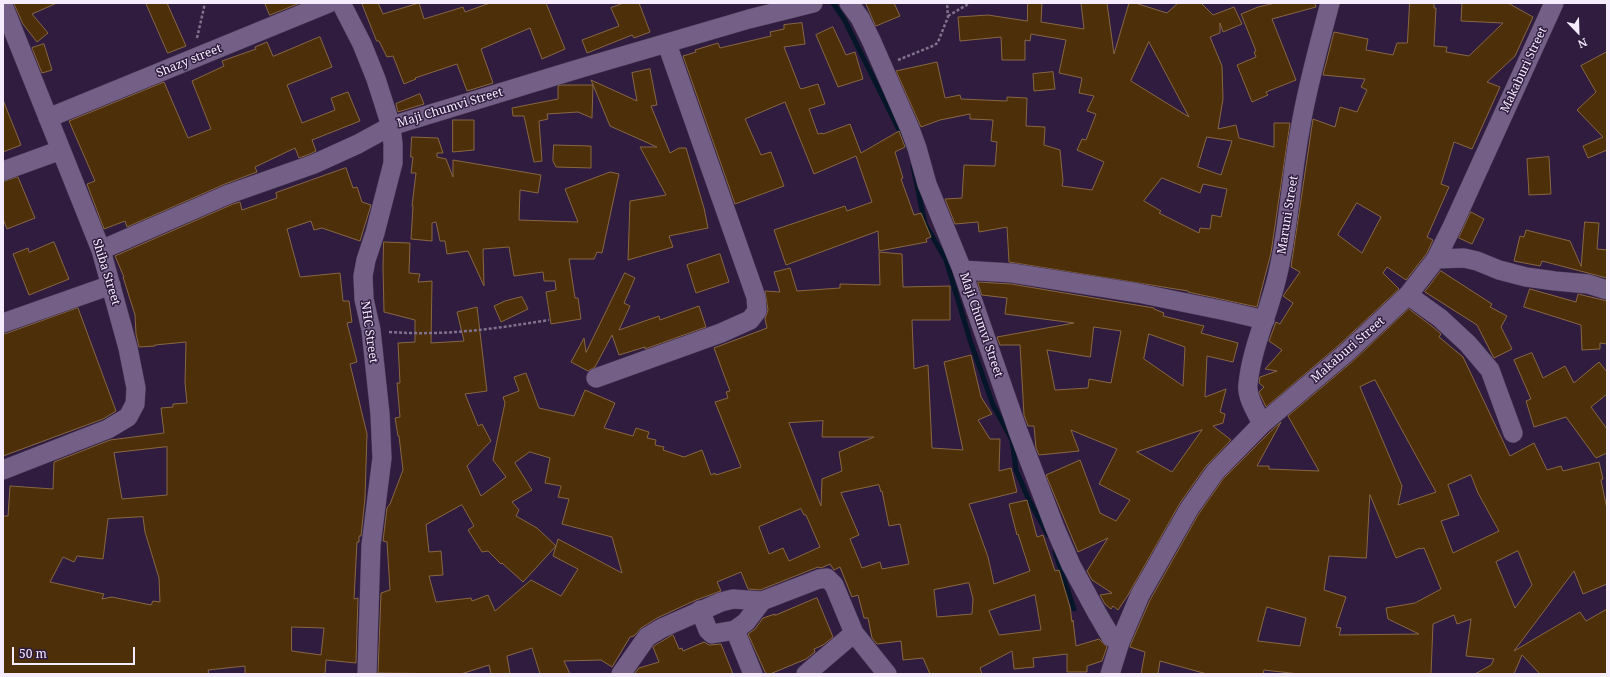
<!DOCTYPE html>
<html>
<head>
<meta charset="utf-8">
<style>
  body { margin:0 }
  #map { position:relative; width:1610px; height:677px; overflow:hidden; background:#2f1c3e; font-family:"Noto Serif",serif }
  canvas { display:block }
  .frame { position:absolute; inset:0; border:4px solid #f6ecff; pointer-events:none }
  .north { position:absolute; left:1558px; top:12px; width:40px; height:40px; -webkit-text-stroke:3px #2f1c3e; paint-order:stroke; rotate:157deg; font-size:11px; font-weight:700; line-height:16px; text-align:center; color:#f6ecff }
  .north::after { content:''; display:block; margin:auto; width:14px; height:18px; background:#f6ecff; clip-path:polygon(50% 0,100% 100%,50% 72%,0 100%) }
  .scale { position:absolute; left:12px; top:647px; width:123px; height:18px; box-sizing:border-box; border:2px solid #f6ecff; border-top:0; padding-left:5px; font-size:12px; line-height:14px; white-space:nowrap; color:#f6ecff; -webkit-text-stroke:3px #2f1c3e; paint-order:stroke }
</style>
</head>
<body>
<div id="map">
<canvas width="1610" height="677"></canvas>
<div class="frame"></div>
<div class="north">N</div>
<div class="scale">50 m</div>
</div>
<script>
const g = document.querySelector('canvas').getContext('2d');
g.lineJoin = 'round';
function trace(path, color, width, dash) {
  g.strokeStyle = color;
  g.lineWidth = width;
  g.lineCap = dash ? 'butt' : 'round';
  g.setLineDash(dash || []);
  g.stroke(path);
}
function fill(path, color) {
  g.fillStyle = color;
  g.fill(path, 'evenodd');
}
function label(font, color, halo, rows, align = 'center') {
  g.font = font + ' "Noto Serif",serif';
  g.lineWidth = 3;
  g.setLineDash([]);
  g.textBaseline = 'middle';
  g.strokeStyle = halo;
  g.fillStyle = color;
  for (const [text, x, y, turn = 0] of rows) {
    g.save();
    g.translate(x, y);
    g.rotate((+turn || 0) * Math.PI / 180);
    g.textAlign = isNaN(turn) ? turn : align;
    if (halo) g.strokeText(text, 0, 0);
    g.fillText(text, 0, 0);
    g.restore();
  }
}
const stream = new Path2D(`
  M833,3L844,19L906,144
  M913,166L925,224L946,260L970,340L993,405L1012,440L1016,470L1029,500L1048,535
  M1055,552L1074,609`);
const building = new Path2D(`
  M14,3H57L32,14L48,33L37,42L23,24Z
  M146,3H167L186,46L168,53Z
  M265,3H300L270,15Z
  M362,3H378L383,14L419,3L424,19L463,7L465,12L490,3H546L565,49L542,59L530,28L481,49L493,83L467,91L457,64L415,78L416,79L404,84L393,56L387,57L379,41H377Z
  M624,3H639L650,32L634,38L632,35L587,53L582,40L619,26L611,8Z
  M866,3H894L900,16L876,26Z
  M1028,3H1042L1041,22L1084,29L1081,3H1107L1114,54L1129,3H1135L1167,13L1178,3H1201L1213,15L1234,7L1242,24L1223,32L1220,23V33L1210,37L1222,66L1223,99L1218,129L1236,125L1239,138L1274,147V123H1290L1271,253L1257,307L1188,292V291L1009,262L1007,227L979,232L978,222L955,224L945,199L962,198L964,165L995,166L997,142L991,141L993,120L970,119V114L940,120L921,127L896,71L937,62L945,98L960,95L961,99L1007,101V97L1027,98L1026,126L1045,127L1044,145L1060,150L1063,181L1062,186L1092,190L1104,162L1077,150L1082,139L1086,140L1096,114L1087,111L1094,96L1079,93L1082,78L1059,73L1066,40L1031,34L1030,41L1025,40V60H1002L1001,37L960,41L958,17L988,15L1027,21ZM1149,42L1189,117L1131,81ZM1207,137L1232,141L1221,175L1198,167ZM1162,178L1200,193L1203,184L1227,189L1221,217L1212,215L1210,229L1200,228L1199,233L1159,213L1161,211L1144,201Z
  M1276,3H1315L1316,7L1272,19L1296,80L1266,92L1268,95L1252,102L1237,65L1256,57L1254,52L1256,51L1241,14L1258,7Z
  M1410,3H1434V8H1436L1434,46L1447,47L1446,52L1469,56L1503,23L1461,21L1462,3H1508L1533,17L1515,56L1487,82L1500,87L1472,149L1454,142L1441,184L1449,187L1427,237L1433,240L1427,253L1406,280L1387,267L1383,273L1399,289L1339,345L1266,407L1259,392L1264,387L1259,383L1260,377L1277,371L1265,369L1282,350L1269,341L1276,322L1280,324L1293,303L1283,296L1300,272L1291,267L1313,119L1335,127L1340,107L1357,112L1367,90L1361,87L1365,79L1323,75L1334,32L1368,39L1366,50L1393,55L1397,43H1407ZM1357,203L1381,217L1362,253L1338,235Z
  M802,23L805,44L784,47L800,88L801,89L818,84L825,104L809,109L818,134L822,133L823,134L850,124L861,153L899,131L905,147L895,152L903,178L901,179L914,215L921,213L931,237L926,239L927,242L879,251L878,231L786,265L774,230L845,206L847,211L872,202L856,156L814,174L785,102L745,119L761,155L771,152L784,186L735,204L683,56L696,52L695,50L718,43L720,48L771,36L770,32L784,29V25Z
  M833,27L846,55L855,52L863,79L838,87L816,35Z
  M320,37L332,67L287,85L302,123L335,110L331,98L348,92L360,121L312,140L316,151L310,154L299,158L295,148L255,167L257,172L225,184L127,227L125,221L104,229L87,184L95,181L69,121L164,82L188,138L211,129L192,81L224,66L222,61L256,49L255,47L267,42L273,56Z
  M44,44L52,70L42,73L32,48Z
  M1607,52V150L1588,158L1583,146L1603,137L1577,110L1596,92L1581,66Z
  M650,69L657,105L651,106L670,153L679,148H686L704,208L708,228L669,236L673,247L628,260L630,201L666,195L640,147H657L610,126L591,80L637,101L632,73Z
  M1053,72L1055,89L1034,91L1033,74Z
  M563,85H593L592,118L578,112L547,114L548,119L539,121L542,161L534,162L524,116H513L512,108L558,99V86Z
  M420,94L424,104L398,112L396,104Z
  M3,100L21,145L3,152Z
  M453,120H474V150L453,152Z
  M412,137L438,138L443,153H437V157L446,159L453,177V160L541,175L538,193L520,190L519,220L578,222L565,189L610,172L619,174L602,253L597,252L594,259H569L575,298H578L581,319L551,324L546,292L556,290L555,281H544L543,272L514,276L509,247L483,249L484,286L468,251L447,254L445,241H440L436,222L432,223V241L411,239L413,206H412L416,173H411L413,157H411Z
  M554,145L591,146V168L556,167L553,161Z
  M1549,157L1551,194L1529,195L1527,159Z
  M346,168L353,188L357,187L362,202L371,205L360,241L322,228L314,230L311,221L287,229L300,277L340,273L343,301H349L352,322L347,323L357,362L350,364L367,434L365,498L361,536H359V542H357L354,599L358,598L356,663L326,660L325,674H245V666L208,670L209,674H3V516H8L10,486L53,489L54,462L110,440L164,433L161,408L173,407V404L187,403L185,383L186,342L155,345V346L139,347L136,334L135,315L123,277H124L115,256L233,204L240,202L242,210L277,198L276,193ZM167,447V495L122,499L114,453ZM143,517L145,532L159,578L160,602L153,601L151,605L112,597L102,599L104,594L50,582L63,557L74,562L77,556L103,559L108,519ZM292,627L324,628L321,655L292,651Z
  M18,177L35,218L7,229L3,219V182Z
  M1471,212L1484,219L1472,244L1459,238Z
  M1585,222L1599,223L1597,249L1607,250V278L1542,261L1540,266L1514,261L1520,236L1524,237L1526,230L1570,241L1581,266Z
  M54,242L69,279L29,295L13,254L28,248L29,252Z
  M384,242L410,243L409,273L420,274L418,282L432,281L431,343L464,341L457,312L477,307L487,391L465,394L478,426L482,424L491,441L467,466L481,496L506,477L493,460L505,403L503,397L519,391L514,377L526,373L539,408L574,416L585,390L615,403L604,428L633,436L636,428L649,432L647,438L656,440L655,445L664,447L663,450L684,457L702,450L711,475L715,473L716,475L741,467L715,402L728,398L726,392L730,391L714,348L767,328L765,319L768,310L765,291L780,292L774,272L790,268L797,291L840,288V284L880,285L879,252L902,254L903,287L950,286V320H912L914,369L928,365L932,448L963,450L944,362L971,355L981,397L992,414L978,420L990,439H1000L999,471L1011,468L1017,492L969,504L988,557L994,584L1030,571L1018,534L1017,535L1009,504L1027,500L1037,537L1043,535L1055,571L1059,570L1070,607L1072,622L1073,620L1076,646L1099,639L1107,647L1102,661L1087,666V672H1067V654L1033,658L1034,667L1014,669L1012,651L980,668L982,674H930L923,658L903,660L901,641L877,644L872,638L868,618H864L858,595L852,597L840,567L834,570L830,564L821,568L818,567L760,590L748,589L741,572L717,582L721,591L696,600L657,618L641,628L634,636L630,637L612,667L601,660L564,661L570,674H540L532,648L507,656L510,674H491L489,665L461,674L378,673L381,593L390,590L387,542L383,541L387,508L390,504L403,470L399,436H398L395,418L400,417L397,383H400L398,343L415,342V320L384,312L383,266ZM823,421L822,437H874L839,452L842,471L822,479L821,506L789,423ZM530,452L550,458L545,483L561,486L558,497L569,499L562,524L612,537L622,573L558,539L556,546L537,528L516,516L519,510L512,502L532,490L515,463ZM879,485L881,492L882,491L889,526L900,524L909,564L882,569L880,562L862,568L850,539L859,535L841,493ZM462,505L474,526L468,530L482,552L488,551L501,564L502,563L523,582L556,546L553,556L578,569L561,596L531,580L495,611L488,595L472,601L471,598L436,602L429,576L443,575L441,551L429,552L426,525ZM801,509L804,515H806L820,547L789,561L783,548L769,554L759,527ZM969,583L973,599L972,614L937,617L934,590ZM1035,595L1041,630L999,635L989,611Z
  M720,254L729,282L696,293L687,265Z
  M1441,271L1492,304L1490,307L1507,316L1501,327L1512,349L1494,358L1477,325L1425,292Z
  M625,273L635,278L624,303L630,306L619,330L659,316L660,320L699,306L706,327L645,349V347L619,355L612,335L595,367L588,371L571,362L584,338L586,352Z
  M978,282L1011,284L1154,308V309L1164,313L1163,316L1204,326L1201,333L1238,343L1233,362L1207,356L1205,397L1226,389L1220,412L1225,414L1223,423L1213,426L1231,440L1206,466L1180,503L1128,595L1118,610L1113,606L1111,609L1105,604L1100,595L1112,593L1092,580L1087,571L1108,538L1078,552L1046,475L1080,460L1100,513L1116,521L1130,500L1099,484L1117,449L1071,430L1079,451L1039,455L1036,448L1034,426H1028L1024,415L1020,345H1000L997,337L1074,323L1005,314L1007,298L982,295ZM1094,327L1121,331L1111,383L1089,379L1088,388L1055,390L1047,350L1090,357ZM1149,334L1185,347L1183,386L1144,359ZM1202,430L1172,472L1137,452Z
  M1530,289L1576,302L1578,294L1607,301V344L1600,343V349L1582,350L1581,325L1524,307Z
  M522,297L528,309L501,322L494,306L505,301Z
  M78,308L116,411L103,419L3,456V335Z
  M1409,309L1433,327L1441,334L1439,337L1463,357L1510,456L1534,443L1547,470L1561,466L1563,471L1599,462L1603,479L1601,480L1607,509V584L1583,594L1574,571L1514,651L1580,612L1586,621L1607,609V674H1540L1522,655L1514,674H1475L1491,665L1494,659L1466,656L1471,619L1457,624L1454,615L1433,624L1431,674H1299L1264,670L1263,674H1207L1160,661L1158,674H1141L1145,652L1130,647V646L1150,600L1198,515L1223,479L1270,432L1281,422L1257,466H1269V469L1319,471L1288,416L1353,361ZM1375,380L1403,432L1436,492L1398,505L1402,486L1360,387ZM1471,475L1478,493L1499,531L1453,553L1441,521L1459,515L1448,485ZM1370,495L1396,558L1420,548V549L1424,548L1441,589L1415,603L1386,608L1388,619L1419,634L1339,635L1341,628L1336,627L1346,597L1324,590L1329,556L1366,558ZM1518,551L1532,585L1515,608L1496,562ZM1267,607L1306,618L1300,646L1258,641Z
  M1532,353L1543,378L1565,366L1574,383L1599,362L1607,372V394L1591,407L1607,429V453L1596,458L1566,417L1534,427L1526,401L1531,399L1514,360Z
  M817,598L833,637L823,645L814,649L815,652L806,659L770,674H766L748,634L755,629L763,618L775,614V615Z
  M673,635L679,649L682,648L683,651L704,642L709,645L721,644L733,674H634L639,668L659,662L653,647Z`);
const path = new Path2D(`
  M948,16L970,3
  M197,38L205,3
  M898,60L935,45L938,42L948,17L947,3
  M389,332C446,336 493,329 549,320`);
const minor = new Path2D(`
  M341,3L362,44L376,79L391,126L393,144V163L375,233L366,260L363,276L364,299L371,330L380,414L382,458L371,545L367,674
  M849,3L860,18L871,40L910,129L917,148L927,184L961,267L1018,431L1055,528L1071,565L1097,613L1111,637L1120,642
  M3,5L101,250L128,348L136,388L135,404L128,417L108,429L3,470
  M48,118L329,3
  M3,171L61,150
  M101,250L229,194L314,164L358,144L391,126L578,69L749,19L813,3
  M1436,259L1464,258L1477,261L1499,270L1526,277L1555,281L1588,284L1607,290
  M962,270L1012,273L1138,293L1226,311L1265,320
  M1408,295L1440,318L1468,344L1490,370L1513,433
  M3,323L111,285
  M596,378L721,333L750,320L757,311L756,297L667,44
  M1262,424C1257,413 1246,397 1248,384C1252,346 1270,310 1278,273C1289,226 1291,177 1300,130C1307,87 1319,45 1330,3
  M700,610L708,630L712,634L735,630L753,674
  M735,630L746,622L762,601
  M621,674L647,637L662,628L721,602L733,599L762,601L819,579L827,578L834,585L854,633L887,674
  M806,674L854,633
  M1110,674L1120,642L1140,595L1189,509L1215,472L1262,424L1346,353L1408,295L1436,259L1453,225L1554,3`);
const streetNames = [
  ["Shazy street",189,61,-22],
  ["Makaburi Street",1524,70,-65],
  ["Maji Chumvi Street",450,108,-17],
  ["Maruni Street",1288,215,-81],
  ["Shiba Street",106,272,73],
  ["Maji Chumvi Street",981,325,71],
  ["NHC Street",369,332,82],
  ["Makaburi Street",1348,350,-41]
];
trace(stream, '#041628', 5);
fill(building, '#4d300a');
trace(building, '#876743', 1);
trace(minor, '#483854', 20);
trace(path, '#80718d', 2.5, [3, 2]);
trace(minor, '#745f87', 19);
label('12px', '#f6ecff', '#2f1c3e', streetNames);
</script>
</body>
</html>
